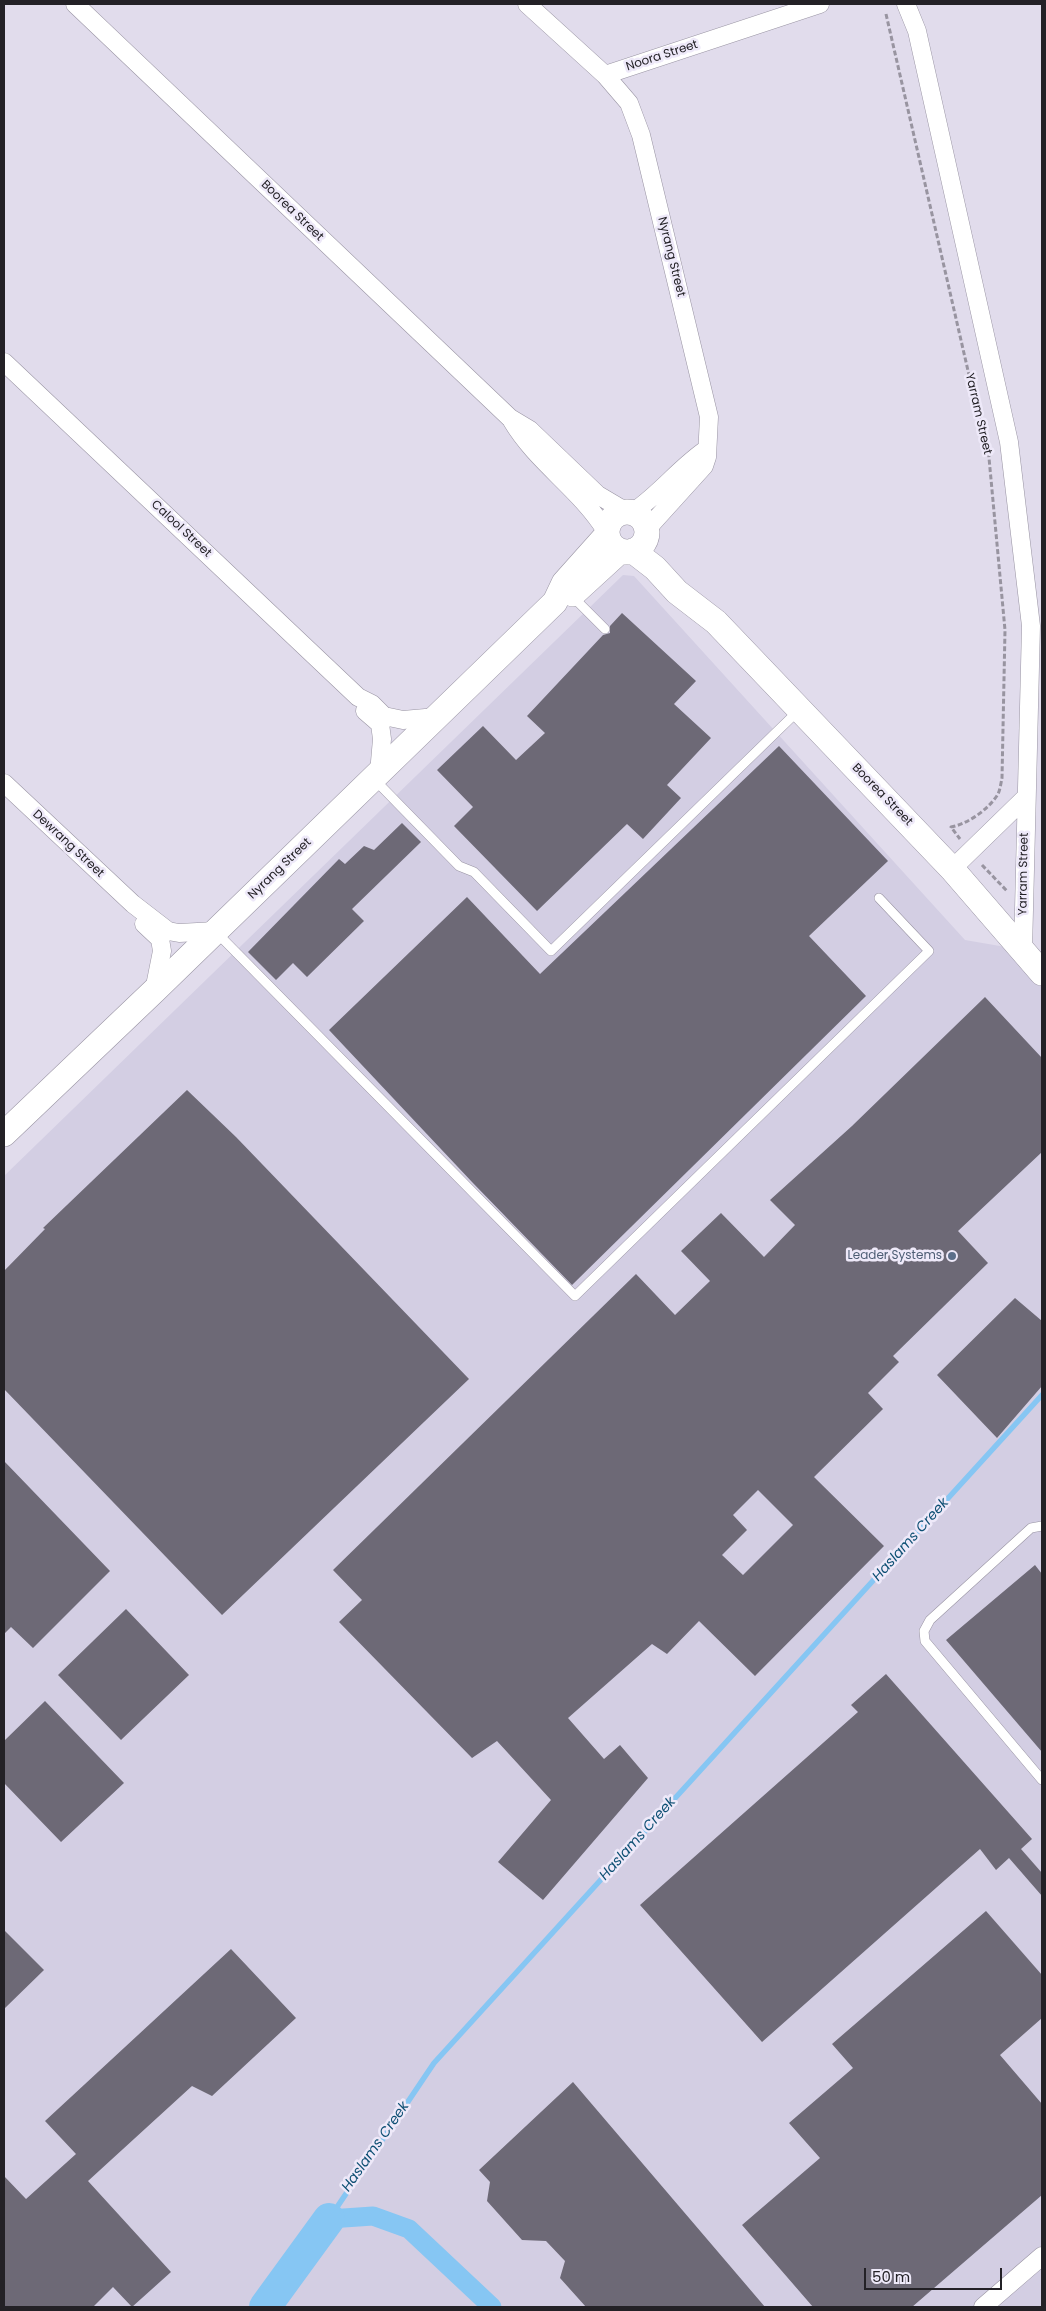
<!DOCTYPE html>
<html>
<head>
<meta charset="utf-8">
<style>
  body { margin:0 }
  #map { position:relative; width:1046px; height:2311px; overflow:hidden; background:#e1dcec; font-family:Poppins,sans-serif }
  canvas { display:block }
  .frame { position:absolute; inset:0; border:5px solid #232126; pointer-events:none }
  .scale { position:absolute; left:864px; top:2268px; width:138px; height:22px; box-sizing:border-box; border:2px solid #232126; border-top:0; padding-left:6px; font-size:15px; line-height:18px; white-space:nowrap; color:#232126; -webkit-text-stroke:4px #eee9f9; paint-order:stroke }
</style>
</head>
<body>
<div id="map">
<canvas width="1046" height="2311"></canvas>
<div class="frame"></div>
<div class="scale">50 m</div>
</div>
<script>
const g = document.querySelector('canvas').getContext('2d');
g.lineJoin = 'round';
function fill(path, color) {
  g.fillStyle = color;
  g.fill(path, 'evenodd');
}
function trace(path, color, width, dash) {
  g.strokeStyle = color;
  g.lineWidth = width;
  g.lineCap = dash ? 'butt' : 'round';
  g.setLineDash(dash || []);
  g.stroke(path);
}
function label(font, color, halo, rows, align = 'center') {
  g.font = font + ' Poppins,sans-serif';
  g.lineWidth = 5;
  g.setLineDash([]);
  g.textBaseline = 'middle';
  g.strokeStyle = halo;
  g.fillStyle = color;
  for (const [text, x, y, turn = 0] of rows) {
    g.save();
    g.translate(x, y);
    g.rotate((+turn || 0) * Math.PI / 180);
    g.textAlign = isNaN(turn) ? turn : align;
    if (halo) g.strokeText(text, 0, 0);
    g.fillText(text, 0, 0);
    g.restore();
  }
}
const industrial = new Path2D(`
  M623,575L634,576L965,940L1023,950L1042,973V2307H4V1176Z`);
const stream = new Path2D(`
  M329,2219L434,2063L1042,1395`);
const canal = new Path2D(`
  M329,2219L373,2216L409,2229L492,2307`);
const river = new Path2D(`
  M265,2307L329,2219`);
const building = new Path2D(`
  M622,613L696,681L674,704L711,738L667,785L681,798L643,839L627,824L537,911L454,826L473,807L437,770L483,726L516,760L545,733L527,716L603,635L610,633V626Z
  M779,746L888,861L809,936L866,996L572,1285L472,1182L329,1030L467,897L540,974Z
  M402,823L421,842L352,909L364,921L307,977L293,963L276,980L248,952L339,859L345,864L364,846L374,850Z
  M985,997L1042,1058V1152L958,1231L988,1263L893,1356L899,1362L868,1393L883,1409L814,1477L884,1546L755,1676L699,1621L667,1654L652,1644L568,1718L604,1759L620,1745L648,1778L543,1900L498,1862L551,1800L497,1741L472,1758L339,1622L362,1600L333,1570L636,1274L675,1315L710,1281L681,1251L721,1213L764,1257L795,1225L770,1200L852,1126ZM758,1490L793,1525L743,1575L722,1555L747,1530L733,1515Z
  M187,1090L236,1137L469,1379L222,1615L4,1389V1271L45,1229L43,1228Z
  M1015,1298L1042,1321V1386L997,1438L937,1375Z
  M4,1461L110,1571L33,1648L11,1627L4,1634Z
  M1035,1565L1042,1574V1752L946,1640Z
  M126,1609L189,1675L121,1740L58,1675Z
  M886,1674L1032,1839L1021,1849L1042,1873V1896L1009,1858L996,1870L980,1849L762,2042L640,1905L858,1712L851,1705Z
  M45,1701L124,1783L61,1842L4,1783V1741Z
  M986,1911L1042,1975V2018L1000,2055L1042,2104V2195L912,2307H813L742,2225L820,2158L789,2123L853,2068L832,2044Z
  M4,1930L44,1970L4,2009Z
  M231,1949L296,2018L212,2096L192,2086L88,2181L171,2272L132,2307L113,2287L93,2307H4V2176L26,2199L76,2154L45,2121Z
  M573,2082L765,2307H586L560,2278L565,2261L546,2241L522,2240L487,2201L490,2182L479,2170Z`);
const path = new Path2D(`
  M886,14L969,375L988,447L1005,630L1002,778C1001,783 1000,790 998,794C989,809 968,824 951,827L960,839
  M982,865L1007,891`);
const lane = new Path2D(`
  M572,596L605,629
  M374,779L459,866L474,872L551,951L798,711
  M217,933L575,1296L929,951L879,898
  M1042,1526L1031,1528L930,1620L924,1631L925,1641L1042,1780`);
const street = new Path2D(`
  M75,4L510,418L530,430L598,495L625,511
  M527,4L605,75L820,4
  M906,4L917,31L1009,442L1031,626L1023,950
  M605,75L629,103L641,135L709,417L707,457L704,466L647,529
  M4,362L358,697L372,704L384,716L403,720L437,717
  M512,421C537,463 580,489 606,531
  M633,512C660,494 680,467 707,449
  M365,711L380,724L382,739L379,773
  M4,783L133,904L168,931L179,933L216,931
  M952,869L1025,798
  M144,924L160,939L162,951L154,991
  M983,2307L1042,2256`);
const secondary = new Path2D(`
  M607 532a20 20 0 1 1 40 0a20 20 0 1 1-40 0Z
  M633,551L655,568L677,592L716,622L952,869L1042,973
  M573,594L620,551
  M4,1134L154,991L555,602L564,583L606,536`);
const markers = [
  [952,1256,5,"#5c6f8a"]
];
const streetNames = [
  ["Noora Street",662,56,-18],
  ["Boorea Street",292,211,44],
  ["Nyrang Street",671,257,76],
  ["Yarram Street",978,414,77],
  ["Calool Street",181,529,43],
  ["Boorea Street",882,795,46],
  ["Dewrang Street",68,844,43],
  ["Nyrang Street",280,869,-44],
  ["Yarram Street",1024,874,-89]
];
const serviceNames = [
  ["Leader Systems",942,1256]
];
const waterNames = [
  ["Haslams Creek",911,1540,-48],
  ["Haslams Creek",638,1839,-48],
  ["Haslams Creek",376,2147,-55]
];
fill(industrial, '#d3cee3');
trace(stream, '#86c6f3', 5.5);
trace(canal, '#86c6f3', 19);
trace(river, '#86c6f3', 32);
fill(building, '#6d6976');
trace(lane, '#9994a3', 10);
trace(street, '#9994a3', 19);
trace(secondary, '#9994a3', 26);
trace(path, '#9894a0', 3, [5, 2.5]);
trace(lane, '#fff', 9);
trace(street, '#fff', 18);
trace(secondary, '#fff', 25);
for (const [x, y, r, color] of markers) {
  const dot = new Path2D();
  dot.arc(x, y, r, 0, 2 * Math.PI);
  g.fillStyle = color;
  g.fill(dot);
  trace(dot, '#eee9f9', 2);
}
label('12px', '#232126', '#eee9f9', streetNames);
label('12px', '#4e5e75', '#eee9f9', serviceNames, 'right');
label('italic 14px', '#0d4f73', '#eee9f9', waterNames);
</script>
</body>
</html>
